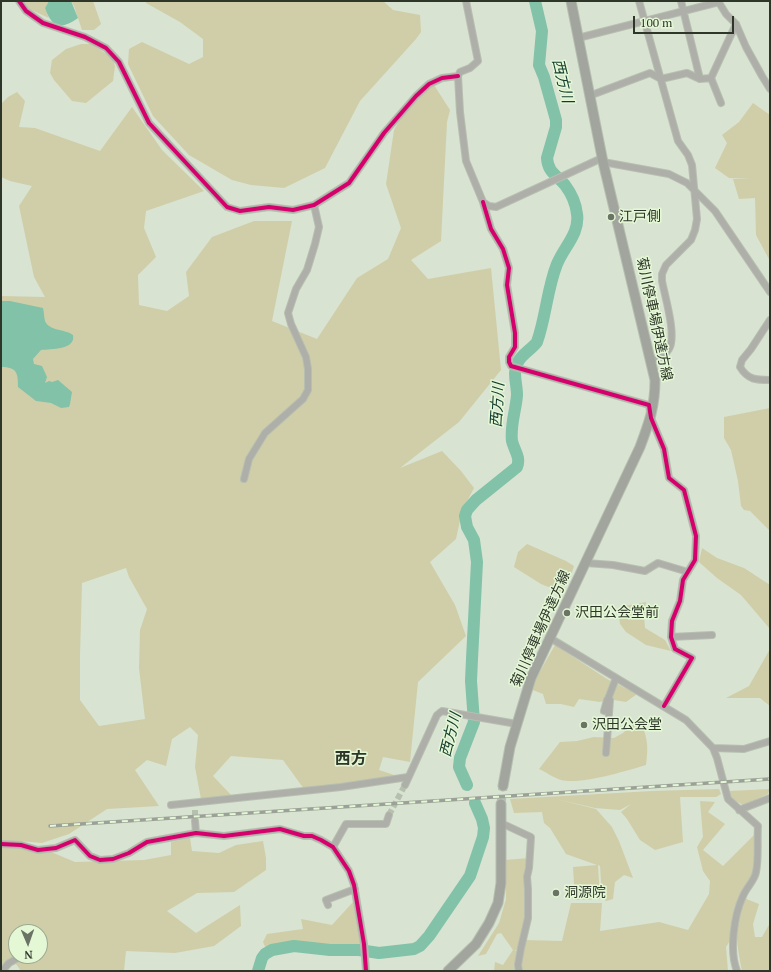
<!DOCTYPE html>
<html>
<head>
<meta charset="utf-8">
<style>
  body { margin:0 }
  #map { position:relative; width:771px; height:972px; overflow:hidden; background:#d8e3d1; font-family:"PT Serif",serif }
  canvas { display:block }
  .frame { position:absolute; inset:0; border:2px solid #2e3629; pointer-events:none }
  .north { position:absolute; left:8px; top:924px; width:40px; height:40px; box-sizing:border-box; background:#e4f8d6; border:1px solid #9baa91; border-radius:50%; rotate:178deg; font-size:11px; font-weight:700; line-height:16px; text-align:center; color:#2e3629 }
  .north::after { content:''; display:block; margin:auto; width:14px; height:18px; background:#6a7364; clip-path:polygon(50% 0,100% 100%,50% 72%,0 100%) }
  .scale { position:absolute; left:633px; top:16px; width:101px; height:18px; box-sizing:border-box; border:2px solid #2e3629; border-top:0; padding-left:5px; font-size:12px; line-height:14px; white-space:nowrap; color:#2e3629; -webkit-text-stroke:3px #e4f8d6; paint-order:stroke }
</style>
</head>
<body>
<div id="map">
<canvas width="771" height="972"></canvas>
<div class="frame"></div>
<div class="north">N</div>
<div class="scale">100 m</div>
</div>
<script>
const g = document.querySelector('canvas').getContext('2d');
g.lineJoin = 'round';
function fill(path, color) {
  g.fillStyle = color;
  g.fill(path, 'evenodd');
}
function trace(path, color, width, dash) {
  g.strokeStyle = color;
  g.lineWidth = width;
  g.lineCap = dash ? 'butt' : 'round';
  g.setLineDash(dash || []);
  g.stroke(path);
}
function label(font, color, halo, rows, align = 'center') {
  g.font = font + ' "PT Serif","Noto Sans JP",serif';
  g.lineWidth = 3;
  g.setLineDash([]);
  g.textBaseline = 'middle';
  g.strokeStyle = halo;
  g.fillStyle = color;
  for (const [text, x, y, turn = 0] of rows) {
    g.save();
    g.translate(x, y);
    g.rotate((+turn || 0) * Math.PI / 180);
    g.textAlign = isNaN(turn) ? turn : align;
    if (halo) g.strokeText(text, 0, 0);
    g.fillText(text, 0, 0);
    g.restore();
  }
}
const green = new Path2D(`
  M24,1H49L45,8L49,18L29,9Z
  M71,1H93L101,24L94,30H82L74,6Z
  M146,1H383L393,10L420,15L421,32L416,39L360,101L325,168L284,188L251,185L232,180L189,155L153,116L128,64L129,49L142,42L189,64L203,57V39L180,22L146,3Z
  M81,44H92L112,58L115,66L113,81L86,103L72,101L54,80L50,73L52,60L66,49Z
  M434,85L450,110L447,122L441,241L411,260L428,279L491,268L501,370L459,422L400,468L442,451L461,471L474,488L462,511L456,539L430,562L455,605L466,636L418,682L410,762L383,757L379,770L403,778L304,789L283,760L231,756L213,776L232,796L201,799L195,767L198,735L190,727L172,739L166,766L147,760L135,770L159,806L107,809L69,834L42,843L19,841L1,843V296L45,297L34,277L19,206L32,186L10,181L1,177V104L8,97L17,92L25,101L19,127L35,128L100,151L132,107L162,150L204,191L146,211L144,228L156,257L138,275L139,305L167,311L189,296L186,272L212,237L254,221H292L272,321L317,339L357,278L388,259L401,228L386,184L394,130L410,102ZM126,568L129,577L147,609L140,630L139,668L145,719L99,726L80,700V656L82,583Z
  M753,103L770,115V261L756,235L755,198L739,199L733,179H751L729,178L715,168L727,143L722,135L739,122Z
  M770,408V531L750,511L744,510L741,506L738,481L731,450L724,438V417Z
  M527,544L566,561L574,566L569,581L561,592L541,584L514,567L518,552Z
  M702,548L717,558L744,568L770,585V629L741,595L717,578L699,562Z
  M646,602L644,616L645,628L665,640L671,651L646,645L626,632L620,624L619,616L620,607Z
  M555,645L607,679L637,694L626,702L608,699L600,702L579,699L574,707L561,704H546L543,694L530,689Z
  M770,649V706L760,698H726L749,686Z
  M639,717C647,737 649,744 646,765C625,771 582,785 561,780C554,778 546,772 539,769L560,742L577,741L594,737L614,738L623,733Z
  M719,789L721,794L716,797H680L683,842L655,850L640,840L627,819L621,812L631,804L620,810L595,808L556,799L596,809L612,827L619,841L633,878L624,875L615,882L613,899L606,901L602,896L600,866L598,865L600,899L575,900L573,867L597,865L566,854L550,828L544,823L542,812L514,813L510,799L652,791Z
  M770,789L768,794L743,805L732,799L729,791Z
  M700,801L715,802L708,812L725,824L703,850L723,866L755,834L754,873L741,893L734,909L733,936L726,947L728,971H494L495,962L503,965L513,950L501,933L497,934L486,954L478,956L499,923L506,899L505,860L529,858L527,919L520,951L514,950L520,953L523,940L562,941L571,903H602L600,931L659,922L688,930L709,894L710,881L703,871L697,847L703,837Z
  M190,838L192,851L219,853L236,845L263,841L266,858V870L234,892L197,893L167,911L196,933L240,905L241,926L214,946L175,953L126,951L124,971H21L16,964L4,967L1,971V846L44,849L75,862L144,860L171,855V842ZM16,932H40V956H16Z
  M744,898L759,904L753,924L755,937H762L770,923V969L768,971H742C737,944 732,924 744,898Z
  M353,902L361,946L335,948L293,944L266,949L263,942L267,934L303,929L301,919L332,925Z`);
const water = new Path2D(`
  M49,1H71L78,18C61,30 52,28 45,8Z
  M1,301H10L43,308C44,312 44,317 45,321C49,331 65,329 73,335C76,350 51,349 41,350L33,359L34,364L42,366L47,377L45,383L49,381L52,382L58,380L72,392L70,404L69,407L61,408L51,403L36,401L18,387C18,373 17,367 1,367Z`);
const river = new Path2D(`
  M467,785L459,767L460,758L474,722L471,681L472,659L477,562L474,540L467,527L465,516L467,510L476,500L517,467C521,457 514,450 512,441C510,425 516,410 517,395C517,383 512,373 518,362C522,354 532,349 537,342C546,317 547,289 557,264C564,247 580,233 577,214C576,204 571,193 565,185C557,175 548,173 547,158L556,127V120L544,77L539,65L542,31L535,1
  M258,971L262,958L265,954L272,950L294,946L330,950H359L379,953L414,949L420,946L429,936L470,876L483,837L484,828L482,819L475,803`);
const minorTunnel = new Path2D(`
  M195,810V821
  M389,815L405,785`);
const secondaryTunnel = new Path2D(`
  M501,804L503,786`);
const minor = new Path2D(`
  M19,1L26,11L43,23L85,37L106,48L119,62L149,123L227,207L240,211L269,207L293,210L314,205L349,183L384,133L416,96L429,84L442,78L458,76
  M466,1L478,61L470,68L460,72L458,76L460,112L466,161L483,202L489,206L496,207L602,158
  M639,1L678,141L688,155L692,165L697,219L695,230L691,240L666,265L662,274V281C665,297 677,336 669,349C665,356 658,358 651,361
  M681,1L700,79
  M718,1L726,14L736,24L746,47L762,76L770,89
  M578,38L719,2
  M589,96L650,73L661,79L687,73L700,79L711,78
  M721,103L711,78L736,24
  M603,162L669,174L687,183L715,211L770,292
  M483,202L491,229L503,249L509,268L507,285L515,333V347L509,357V362L511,366L649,405L651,418L664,449L669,478L684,490L696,536L695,560L683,580L680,601L672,621L671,637L675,649L692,658L664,706
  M770,320L751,349L742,360L740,367C748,380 756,380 770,380
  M244,479L249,459L265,433L303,399L308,390V369L306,357L291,324L288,313L296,289L307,270L315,244L319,227L314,205
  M586,563L613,565L645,571L658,563L688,572
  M671,637L712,635
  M550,638L686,720L713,748L717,758L728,799L758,826C757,840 759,859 756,872C755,880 746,888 743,896C734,915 729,951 737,971
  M604,711L607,700
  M713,748L744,749L770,741
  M606,753L610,700L608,699L616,678
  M405,785L437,715L442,711L517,724
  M171,805L341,787L408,777
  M739,810L770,798
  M195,821L196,833
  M501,823L531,837L529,868L527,877L528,889V918L521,948L518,965L519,971
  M1,844L21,845L38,850L56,848L75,840L90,856L100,860L113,859L129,853L147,842L196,833L224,836L280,829L304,836H312L321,840L333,847L349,871L354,885L364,944L366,971
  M333,847L346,824H386L389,815
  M328,905L326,900L355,889
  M2,971L9,963L18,958V956`);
const secondary = new Path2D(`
  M503,786L510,747L531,678L640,447C649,423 655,407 655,380L603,162L571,1
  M448,971L476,944L489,923L498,903L501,883V804`);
const rail = new Path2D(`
  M50,826L770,779`);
const cycleway = new Path2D(`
  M19,1L26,11L43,23L85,37L106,48L119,62L149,123L227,207L240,211L269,207L293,210L314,205L349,183L384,133L416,96L429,84L442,78L458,76
  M483,202L491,229L503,249L509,268L507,285L515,333V347L509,357V362L511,366L649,405L651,418L664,449L669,478L684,490L696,536L695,560L683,580L680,601L672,621L671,637L675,649L692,658L664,706
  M1,844L21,845L38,850L56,848L75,840L90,856L100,860L113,859L129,853L147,842L196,833L224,836L280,829L304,836H312L321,840L333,847L349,871L354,885L364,944L366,971`);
const markers = [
  [611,217,4,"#6a7364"],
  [567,613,4,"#6a7364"],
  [584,725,4,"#6a7364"],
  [556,893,4,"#6a7364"]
];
const poiNames = [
  ["江戸側",619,217],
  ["沢田公会堂前",575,613],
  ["沢田公会堂",592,725],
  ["洞源院",564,893]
];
const streetNames = [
  ["菊川停車場伊達方線",654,319,78],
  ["菊川停車場伊達方線",541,629,-66]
];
const waterNames = [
  ["西方川",562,81,76],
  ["西方川",498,405,-87],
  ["西方川",451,735,-76]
];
const quarterNames = [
  ["西方",351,759]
];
fill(green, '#d0cea8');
fill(water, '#81c2a8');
trace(river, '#81c2a8', 12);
trace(minorTunnel, '#b6c0af', 6, [6, 3]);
trace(secondaryTunnel, '#b6c0af', 9, [9, 4.5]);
trace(minor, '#b7bfb1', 8);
trace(secondary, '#b7bfb1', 11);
trace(minor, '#adafa8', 6);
trace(secondary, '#a2a59d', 9);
trace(rail, '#9ca197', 3.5);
trace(rail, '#e4f8d6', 2, [6]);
trace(cycleway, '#d6006c', 4);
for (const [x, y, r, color] of markers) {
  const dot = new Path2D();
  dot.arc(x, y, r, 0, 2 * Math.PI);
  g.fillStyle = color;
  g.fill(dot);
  trace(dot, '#e4f8d6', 1.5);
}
label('14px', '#2e3629', '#e4f8d6', poiNames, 'left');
label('14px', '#2e3629', '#e4f8d6', streetNames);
label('italic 15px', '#123b2e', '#e4f8d6', waterNames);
label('bold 16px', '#2e3629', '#e4f8d6', quarterNames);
</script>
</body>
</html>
